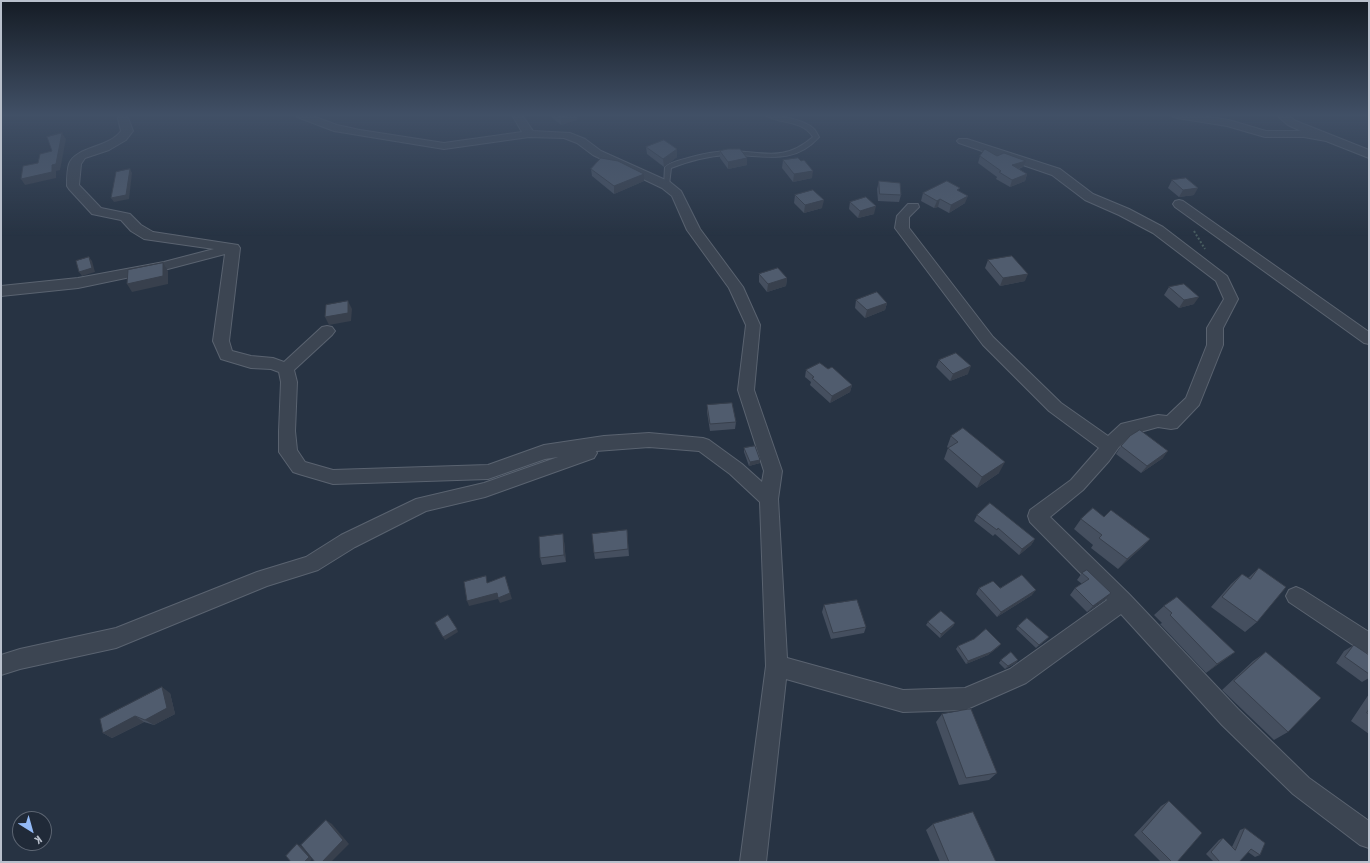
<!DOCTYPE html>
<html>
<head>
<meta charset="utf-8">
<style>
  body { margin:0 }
  #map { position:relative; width:1370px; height:863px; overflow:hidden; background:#273343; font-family:"Asap Condensed",sans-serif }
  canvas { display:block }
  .frame { position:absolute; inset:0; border:2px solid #b9c0cc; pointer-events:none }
  .north { position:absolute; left:12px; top:811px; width:40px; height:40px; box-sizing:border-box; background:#202a38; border:1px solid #5d6673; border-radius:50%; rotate:143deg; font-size:11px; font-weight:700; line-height:16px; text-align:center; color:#b9c0cc }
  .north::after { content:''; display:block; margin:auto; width:14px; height:18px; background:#93baf7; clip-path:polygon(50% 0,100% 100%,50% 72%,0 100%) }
</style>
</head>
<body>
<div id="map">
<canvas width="1370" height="863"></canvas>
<div class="frame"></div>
<div class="north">K</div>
</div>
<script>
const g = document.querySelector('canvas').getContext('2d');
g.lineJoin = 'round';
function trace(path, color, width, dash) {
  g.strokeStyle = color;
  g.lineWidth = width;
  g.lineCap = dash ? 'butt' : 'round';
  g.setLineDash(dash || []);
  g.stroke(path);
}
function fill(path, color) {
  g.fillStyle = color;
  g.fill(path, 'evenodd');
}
const path = new Path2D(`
  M1194,231L1205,249`);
const service = new Path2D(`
  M765,115C776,114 806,120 814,129C816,131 817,134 819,137C792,167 762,154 727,155C708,156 689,161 671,168L669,185L664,186L665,167C671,162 680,160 688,158C702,154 716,151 731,151C765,152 784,162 813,137C802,119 780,125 765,115Z`);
const minor = new Path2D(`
  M117,115H127L133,131L126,140L109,150L85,158L81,164L79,185L101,208L130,214L141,225L153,232L238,245L240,248L229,341L232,351L251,356L273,358L284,362L322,327L327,326L332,327L335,331L332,335L294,370L297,382L295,431L297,450L305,462L333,470L488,465L544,445L604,436L649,433L703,438L709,440L742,464L762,482L764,471L738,390L746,325L729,288L687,230L672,196L662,188L593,155L577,143L564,138L529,137L444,149L334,131L297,117L296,115H310L337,125L360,130L444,143L522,132L512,115H522L533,131L570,133L585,139L601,151L670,182L681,191L700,229L743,287L760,325L754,390L782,471L778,499L787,658L903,690L965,688L1010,669L1107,600L1030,522L1028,516L1030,510L1071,480L1099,448L1049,411L983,345L895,228L897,216L908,204H918L919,207L909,217V228L993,337L1061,403L1108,436L1121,424L1158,415L1167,416L1186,398L1207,345V328L1224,299L1216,281L1153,233L1119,215L1085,200L1052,175L959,143L957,141L959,139H967L1060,169L1093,194L1129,209L1163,227L1227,276L1238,299L1223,328V345L1199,405L1177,428L1171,429L1158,427L1133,434L1119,447L1109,461L1083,490L1050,517L1129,594L1238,709L1309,778L1369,821V848L1360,845L1293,794L1222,725L1121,614L1026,683L965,710L903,712L786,679L766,862H740L766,666L760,502L730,474L699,451L649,447L596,451L597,453L594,458L485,497L426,511L355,547L318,570L267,586L116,648L20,669L1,675V655L20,649L116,628L257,572L306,557L341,535L416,499L484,483L558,457L545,459L488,479L333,484L299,474L293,472L279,452V431L281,382L279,372L271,369L251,368L221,359L213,341L225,254L164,270L78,288L1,296V286L78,278L164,262L214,249L144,239L131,231L121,220L92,214L69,189L67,186C67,179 67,170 69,164C76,146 109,148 121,131Z
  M1172,115H1197L1229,120L1266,131H1301L1288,125L1276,115H1288L1296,121L1369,150V158L1326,141L1304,137H1265L1227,126L1177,118L1173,117Z
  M1179,200L1183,201L1369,332V344L1364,343L1175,207L1173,204L1175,201Z
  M1296,587L1303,590L1369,632V654L1362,651L1289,602L1286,596L1289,590Z`);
const wall = new Path2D(`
  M551,115H577V120L561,125L551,117Z
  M646,147L677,149V157L664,167L647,154Z
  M720,151L747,165L728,169L720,158Z
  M980,156H997L1023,167L1019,169L1027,174L1025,181L1010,187L996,179L997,177L978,163Z
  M783,160L812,178L793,182L782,168Z
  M591,169L644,181L614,194L592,176Z
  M1172,180L1194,195L1179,197L1168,188Z
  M879,181L901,195L899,202L878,201L877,189Z
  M959,191L965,203L949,213L938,207L934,208L921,201L923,193Z
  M795,195L822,208L804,213L794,203Z
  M850,202L874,214L858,218L849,209Z
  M988,260L1025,281L1000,286L985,268Z
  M759,274L787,278L786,286L767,292L759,282Z
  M1169,287L1194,304L1179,308L1164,295Z
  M856,300L887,303L885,310L865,318L855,308Z
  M939,360L968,374L950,381L936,367Z
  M828,369L852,385L850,392L830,403L810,385L811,382L805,377L806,370Z
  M707,405L736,422L735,429L710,431L707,412Z
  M951,436L999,473L977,488L944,459L948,448L947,447Z
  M1121,446L1163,458L1141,473L1116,454Z
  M744,448L760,460V463L749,466L744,452Z
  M977,515L1035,539L1031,545L1019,555L995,534L993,536L974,521Z
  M1104,517L1150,539L1140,549L1118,569L1091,548L1093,545L1074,529L1081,519Z
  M627,530L629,556L595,559L594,553Z
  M564,541L566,562L542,565L540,558Z
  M1259,568L1257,622L1245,632L1211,607L1231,584L1242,574L1248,578Z
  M1082,573L1111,593L1105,600L1087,612L1070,595L1075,588L1082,584L1077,580Z
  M979,588H1000L1032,595L997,617L976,594Z
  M824,605L866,627L864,633L831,639L822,612Z
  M1164,606L1235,652L1206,673L1160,624L1162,623L1154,615Z
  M928,622L955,623L953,626L940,638L926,625Z
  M1018,626L1046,640L1036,648L1016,629Z
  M1354,645L1369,655V678L1362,682L1336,663L1344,651Z
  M958,646L998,647L988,655L966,664L956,649Z
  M1266,652L1288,732L1274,740L1222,690L1253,661Z
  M1001,660H1018L1016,663L1005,669L999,663Z
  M170,693L175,714L154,725L144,722L112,738L103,733Z
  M1369,694V734L1351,721Z
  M942,714L997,773L989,780L959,785L936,722Z
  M1169,801L1177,862H1161L1134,835L1161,806Z
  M933,824L996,862H940L926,830Z
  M1245,828L1260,855L1255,857L1248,852L1239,862H1214L1206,854L1219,840L1223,838L1232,847L1240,830Z`);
const shadedWall = new Path2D(`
  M574,115H577V120L561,125V119Z
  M62,133L66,139L60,170L56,171V178L25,185L21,179L52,165Z
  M677,149V157L664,167L663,159Z
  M747,158V165L728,169V162Z
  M1026,161L1023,167L1009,171L1012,165Z
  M130,169L132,173L129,199L114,202L111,198Z
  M813,171L812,178L793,182L794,174Z
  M644,174V181L614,194V186Z
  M1027,174L1025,181L1010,187L1012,180Z
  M1198,188L1194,195L1179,197L1183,190Z
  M968,196L965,203L949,213L951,205Z
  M940,199L938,207L934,208L937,201Z
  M824,200L822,208L804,213L805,205Z
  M876,206L874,214L858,218L860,211Z
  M89,257L92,261L95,272L82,276L79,272Z
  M163,263L168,271V284L132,292L127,284Z
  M1028,274L1025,281L1000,286L1003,278Z
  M787,278L786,286L767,292L768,284Z
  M1199,297L1194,304L1179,308L1184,300Z
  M348,301L352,309L351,321L329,325L325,317Z
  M887,303L885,310L865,318L867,310Z
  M971,366L968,374L950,381L953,374Z
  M852,385L850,392L830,403L832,396Z
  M1168,451L1163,458L1141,473L1147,466Z
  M760,460V463L749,466L750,462Z
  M1005,462L999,473L977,488L982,477Z
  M563,534L564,541L566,562L564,555Z
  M1035,539L1031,545L1019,555L1022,549Z
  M1150,539L1140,549L1118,569L1127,559Z
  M505,576L512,599L500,603L498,599L469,606L467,601Z
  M1036,590L1032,595L997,617L1001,612Z
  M1111,593L1105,600L1087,612L1093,606Z
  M955,623L953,626L940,638L941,634Z
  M457,629L458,632L445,640L443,637Z
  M1049,637L1046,640L1036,648L1039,645Z
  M1001,644L998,647L988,655L966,664L968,661Z
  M1235,652L1223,661L1206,673L1217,664Z
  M1018,660L1016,663L1005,669L1008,666Z
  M162,687L170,693L175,714L154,725L145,720Z
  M135,716L144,722L112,738L103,733Z
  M326,820L332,824L349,844L331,862H322Z
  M297,844L301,846L312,859L309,862H304Z`);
const building = new Path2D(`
  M555,115H574L561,119Z
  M62,133L56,164L52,165V172L21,179L23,166L38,163L40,154L52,151L47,137Z
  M664,140L677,149L663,159L646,147Z
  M728,149H740L747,158L728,162L720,151Z
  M985,149L997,156L1004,153L1026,161L1012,165L1027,174L1012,180L999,172L1001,171L980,156Z
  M601,158L618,161L644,174L614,186L591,169Z
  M798,158L801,161L804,160L813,171L794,174L783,160Z
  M130,169L126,195L111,198L116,172Z
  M1186,178L1198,188L1183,190L1172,180Z
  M879,181L900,183L901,195L880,194Z
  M947,181L960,188L957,190L968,196L951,205L940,199L937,201L923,193Z
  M813,190L824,200L805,205L795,195Z
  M866,197L876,206L860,211L850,202Z
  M1012,256L1028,274L1003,278L988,260Z
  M89,257L92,268L79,272L76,261Z
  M163,263V276L127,284L128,270Z
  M778,268L787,278L768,284L759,274Z
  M1184,284L1199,297L1184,300L1169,287Z
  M877,292L887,303L867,310L856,300Z
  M348,301V313L325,317L326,305Z
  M956,353L971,366L953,374L939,360Z
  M820,363L828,369L832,367L852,385L832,396L812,378L814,377L806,370Z
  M732,403L736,422L710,424L707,405Z
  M963,428L1005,462L982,477L948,448L958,442L951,436Z
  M1140,430L1168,451L1147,466L1121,446L1130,436Z
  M755,446L760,460L750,462L744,448Z
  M990,503L1035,539L1022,549L998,528L997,530L977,515Z
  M1093,508L1104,517L1111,510L1150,539L1127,559L1099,538L1102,535L1081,519Z
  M627,530L628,549L594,553L592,534Z
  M563,534L564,555L540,558L539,537Z
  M1259,568L1286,587L1257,622L1222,597L1242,574L1250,579Z
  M1087,570L1111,593L1093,606L1075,588L1089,579L1082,573Z
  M1022,575L1036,590L1001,612L979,588L993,581L1000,588Z
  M486,576L487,583L505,576L510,593L498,598L497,593L467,601L464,582Z
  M1177,597L1235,652L1217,664L1170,615L1172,613L1164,606Z
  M857,600L866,627L833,633L824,605Z
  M941,611L955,623L941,634L928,622Z
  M448,615L457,629L443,637L435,623Z
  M1027,618L1049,637L1039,645L1018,626Z
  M986,629L1001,644L991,652L968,661L958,646L974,639Z
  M1354,645L1369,655V674L1345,657Z
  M1011,652L1018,660L1008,666L1001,660Z
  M1266,652L1321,698L1288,732L1234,681Z
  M162,687L167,708L145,720L135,716L103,733L100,719Z
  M971,709L997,773L966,778L942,714Z
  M1369,709V714L1367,713Z
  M1169,801L1202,833L1177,862H1172L1142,832Z
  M973,812L996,862H949L933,824Z
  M326,820L343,840L322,862H315L301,845Z
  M1245,828L1265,843L1260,855L1251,849L1239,862H1220L1211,852L1223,838L1235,850Z
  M297,844L309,857L304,862H291L286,856Z`);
trace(service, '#5a6370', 2);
trace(minor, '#5a6370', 2);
trace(path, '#485d60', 2, [2, 2]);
fill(service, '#3c4552');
fill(minor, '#3c4552');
fill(wall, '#454f5f');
fill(shadedWall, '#38404d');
fill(building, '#505c6e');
trace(building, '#38404d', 1);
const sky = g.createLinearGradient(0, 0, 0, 236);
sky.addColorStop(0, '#151c25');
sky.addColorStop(0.49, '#415066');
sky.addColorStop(1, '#41506600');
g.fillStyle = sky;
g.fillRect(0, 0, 1370, 236);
</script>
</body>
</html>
